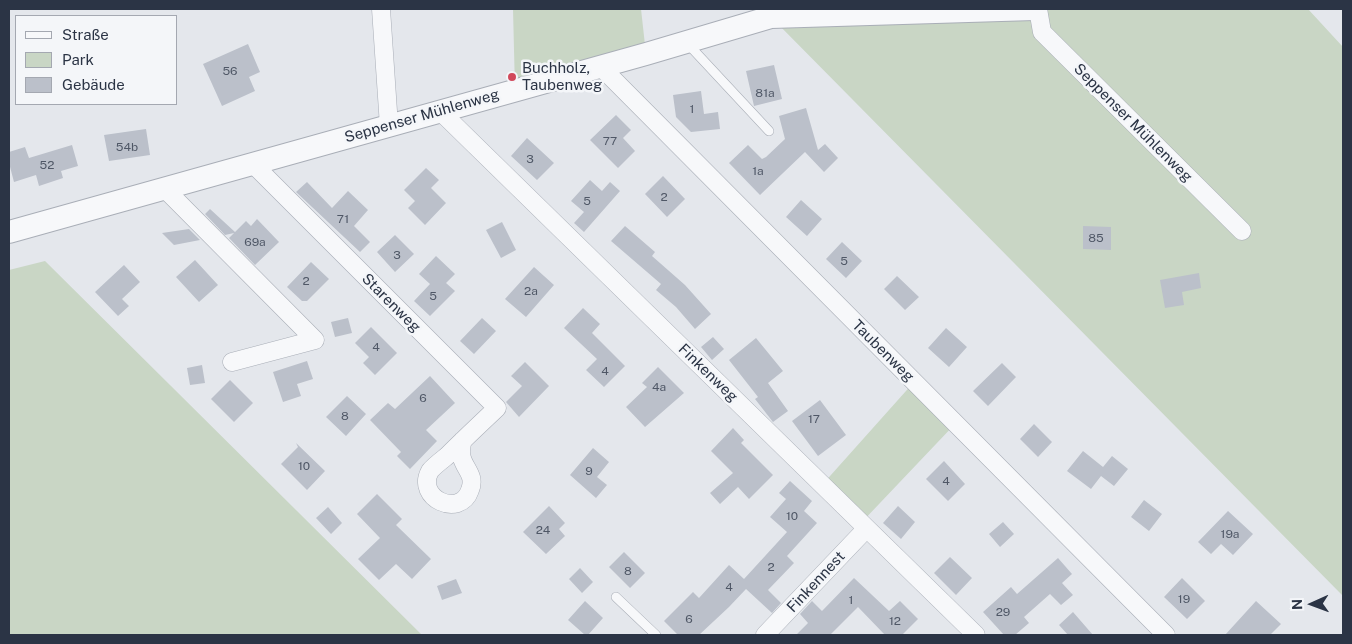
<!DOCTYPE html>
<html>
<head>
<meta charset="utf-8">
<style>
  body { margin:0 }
  #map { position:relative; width:1352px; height:644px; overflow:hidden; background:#e4e7ec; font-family:"Public Sans",sans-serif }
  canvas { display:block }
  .frame { position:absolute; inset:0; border:10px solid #2b3445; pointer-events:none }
  .legend { position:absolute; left:15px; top:15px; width:162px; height:90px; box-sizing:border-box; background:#f4f6f9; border:1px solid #a4a8b1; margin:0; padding:6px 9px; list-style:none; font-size:15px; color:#2b3445 }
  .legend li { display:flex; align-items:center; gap:10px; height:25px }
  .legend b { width:25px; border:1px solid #a4a8b1 }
  .north { position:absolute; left:1287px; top:579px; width:50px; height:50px; -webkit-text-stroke:4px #f4f6f9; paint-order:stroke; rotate:268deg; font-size:14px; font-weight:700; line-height:20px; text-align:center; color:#2b3445 }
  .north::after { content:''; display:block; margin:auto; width:18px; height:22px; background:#2b3445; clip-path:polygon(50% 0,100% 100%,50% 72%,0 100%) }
</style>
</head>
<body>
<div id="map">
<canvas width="1352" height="644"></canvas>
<div class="frame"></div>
<ul class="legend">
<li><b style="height:6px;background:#f7f8fa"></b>Straße</li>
<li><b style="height:14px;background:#c9d6c5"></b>Park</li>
<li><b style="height:14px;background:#bbc0ca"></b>Gebäude</li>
</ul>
<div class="north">N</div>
</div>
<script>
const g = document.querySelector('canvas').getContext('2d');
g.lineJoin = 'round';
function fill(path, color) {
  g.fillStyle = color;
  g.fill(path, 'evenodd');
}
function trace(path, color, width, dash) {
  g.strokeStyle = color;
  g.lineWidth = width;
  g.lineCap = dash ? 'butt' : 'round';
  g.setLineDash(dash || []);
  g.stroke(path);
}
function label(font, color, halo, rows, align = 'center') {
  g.font = font + ' "Public Sans",sans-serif';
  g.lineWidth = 5;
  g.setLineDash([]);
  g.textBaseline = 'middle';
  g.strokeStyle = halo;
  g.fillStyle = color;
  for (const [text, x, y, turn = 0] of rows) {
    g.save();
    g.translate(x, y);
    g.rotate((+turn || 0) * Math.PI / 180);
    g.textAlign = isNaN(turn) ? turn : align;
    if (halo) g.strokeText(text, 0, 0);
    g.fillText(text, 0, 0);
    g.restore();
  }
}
const green = new Path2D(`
  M513,9H641L646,54L515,90Z
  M770,9H1308L1343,47V596L771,17Z
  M45,261L422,635H9V270Z
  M914,382L955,424L861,523L822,485Z`);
const building = new Path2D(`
  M248,44L260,72L249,77L255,91L222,106L203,64Z
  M774,65L782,99L754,106L746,71Z
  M701,91L704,114L718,112L720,129L691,132L676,117L673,95Z
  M806,108L818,150L825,144L838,158L824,172L805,152L760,195L729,163L748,145L762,159L766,157L785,139L779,116Z
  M616,115L631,130L623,138L635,151L618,168L590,140Z
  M146,129L150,155L109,161L104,135Z
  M527,138L554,163L537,180L511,156Z
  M72,145L78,166L61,171L63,178L39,186L36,175L14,182L9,163V152L25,147L29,158Z
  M426,168L439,180L431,188L446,203L425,225L408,208L415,201L404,190Z
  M663,176L685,199L667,217L645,194Z
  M590,180L602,191L610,182L620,191L584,232L574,223L584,212L571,201Z
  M307,182L332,208L348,191L368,210L354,226L370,242L360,252L296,192Z
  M801,200L822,219L807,236L786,217Z
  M210,209L235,232L246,221L251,226L257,219L279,242L255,265L229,238L234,233L225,235L205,214Z
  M502,222L516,250L501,258L486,230Z
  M625,226L655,252L652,256L685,285L711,314L695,329L676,307L656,290L661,284L611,241Z
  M1083,226L1111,227V250L1083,249Z
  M189,229L200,240L174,245L162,233Z
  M395,235L414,254L395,272L377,252Z
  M842,242L862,261L846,278L826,259Z
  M436,256L455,274L446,283L455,291L430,316L414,301L430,284L419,274Z
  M195,260L218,285L199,302L176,277Z
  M311,262L329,279L307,301H302L287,287Z
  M124,265L140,282L122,299L129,306L118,316L95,292Z
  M534,267L554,285L526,317L505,299Z
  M1199,273L1201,288L1182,292L1184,305L1165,308L1160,280Z
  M897,276L919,297L905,310L884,289Z
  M583,308L600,324L592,333L625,366L604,387L586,370L597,359L564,328Z
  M348,318L352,333L335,337L331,322Z
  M482,318L496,331L474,354L460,341Z
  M371,327L397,353L375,375L363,363L369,357L355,343Z
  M946,328L967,347L949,367L928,348Z
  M713,337L724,349L712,360L701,347Z
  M756,338L783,371L768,383L788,411L773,422L755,399L758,397L729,360Z
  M307,361L313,379L297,384L301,396L283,402L273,372Z
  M525,362L549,386L519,417L506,402L522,386L511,376Z
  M1002,363L1016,377L988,406L973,391Z
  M202,365L205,383L190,385L187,368Z
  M658,367L684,393L645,427L626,407L647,387L642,383Z
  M430,376L455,403L426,430L437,441L410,469L397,456L401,452L370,420L388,403L395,409Z
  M230,380L253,403L234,422L211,399Z
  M347,396L366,414L346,436L326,417Z
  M820,400L846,435L818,456L792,421Z
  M1034,424L1052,442L1038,457L1020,439Z
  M733,428L744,440L741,443L773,475L749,499L738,487L720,504L710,493L733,473L711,451Z
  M296,443L325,471L307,490L281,464L298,447Z
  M593,448L609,462L597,477L607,485L596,498L570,475Z
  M1083,451L1103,467L1112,456L1128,469L1114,486L1101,476L1091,489L1067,471Z
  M944,461L965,484L948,501L926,479Z
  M790,481L812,501L804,511L817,523L787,556L794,563L768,590L781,603L772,613L746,589L729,607L699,635H678L664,621L693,592L699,598L729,565L744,579L787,532L770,517L786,499L779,493Z
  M377,494L402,519L396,525L431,559L412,579L396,564L379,580L358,559L380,538L357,514Z
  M1144,500L1162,514L1149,531L1131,517Z
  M549,506L565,523L559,529L565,536L546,554L523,532Z
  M898,506L915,522L901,539L883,523Z
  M328,507L342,523L331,534L316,518Z
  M1228,511L1253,534L1233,555L1221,544L1211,554L1198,542Z
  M1003,522L1014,534L1000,547L989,534Z
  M624,552L645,573L630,588L609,567Z
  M950,557L972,578L956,595L934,573Z
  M1058,558L1072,574L1062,583L1073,595L1061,605L1050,594L1024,617L1029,623L1015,635H1004L983,612L1011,587L1017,594Z
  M580,568L593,582L582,593L569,579Z
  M854,578L889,611L900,601L918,619L902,635H885L858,607L830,635H796L808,623L800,614L812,601L822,611Z
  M1182,578L1205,601L1187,619L1164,597Z
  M456,579L462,593L442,600L437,586Z
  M585,601L603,618L588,635H585L568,620Z
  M1256,601L1281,624L1270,635H1225Z
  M1073,612L1093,635H1068L1059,625Z`);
const service = new Path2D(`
  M687,43L769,131
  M616,597L656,635`);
const minor = new Path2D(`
  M381,9L389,126
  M1038,9L1042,32L1242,231
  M600,66L1166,635
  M440,111L976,635
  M253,164L497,408C480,424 463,440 447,456C442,460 434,466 430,471C415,498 460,519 470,490C478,470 454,466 463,440
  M165,189L315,340L232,362
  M765,635L866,529`);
const tertiary = new Path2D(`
  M9,232L646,54L771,17L1034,9`);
const markers = [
  [512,77,5,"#d1495b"]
];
const numberNames = [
  ["56",230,71],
  ["81a",765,93],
  ["1",692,109],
  ["77",610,141],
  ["54b",127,147],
  ["3",530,159],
  ["52",47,165],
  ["1a",758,171],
  ["2",664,197],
  ["5",587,201],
  ["71",343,219],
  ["85",1096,238],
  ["69a",255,242],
  ["3",397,255],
  ["5",844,261],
  ["2",306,281],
  ["2a",531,291],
  ["5",433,296],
  ["4",376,347],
  ["4",605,371],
  ["4a",659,387],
  ["6",423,398],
  ["8",345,416],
  ["17",814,419],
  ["10",304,466],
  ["9",589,471],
  ["4",946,481],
  ["10",792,516],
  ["24",543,530],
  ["19a",1230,534],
  ["2",771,567],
  ["8",628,571],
  ["4",729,587],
  ["19",1184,599],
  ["1",851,600],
  ["29",1003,612],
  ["6",689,619],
  ["12",895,621]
];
const poiNames = [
  ["Buchholz,",522,68],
  ["Taubenweg",522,85]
];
const streetNames = [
  ["Seppenser Mühlenweg",422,116,-16],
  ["Seppenser Mühlenweg",1133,123,45],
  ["Starenweg",391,303,45],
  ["Taubenweg",883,351,45],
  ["Finkenweg",708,373,44],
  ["Finkennest",816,582,-47]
];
fill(green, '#c9d6c5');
fill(building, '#bbc0ca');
trace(service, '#a9aeb7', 10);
trace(minor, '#a9aeb7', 19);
trace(tertiary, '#a9aeb7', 24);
trace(service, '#f7f8fa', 9);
trace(minor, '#f7f8fa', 18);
trace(tertiary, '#f7f8fa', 22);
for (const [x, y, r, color] of markers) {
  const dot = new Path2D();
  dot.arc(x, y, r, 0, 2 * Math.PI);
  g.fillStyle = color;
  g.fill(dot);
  trace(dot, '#f4f6f9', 2);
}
label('12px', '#4f5766', null, numberNames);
label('15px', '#2b3445', '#f4f6f9', poiNames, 'left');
label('15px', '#2b3445', '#f4f6f9', streetNames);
</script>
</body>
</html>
